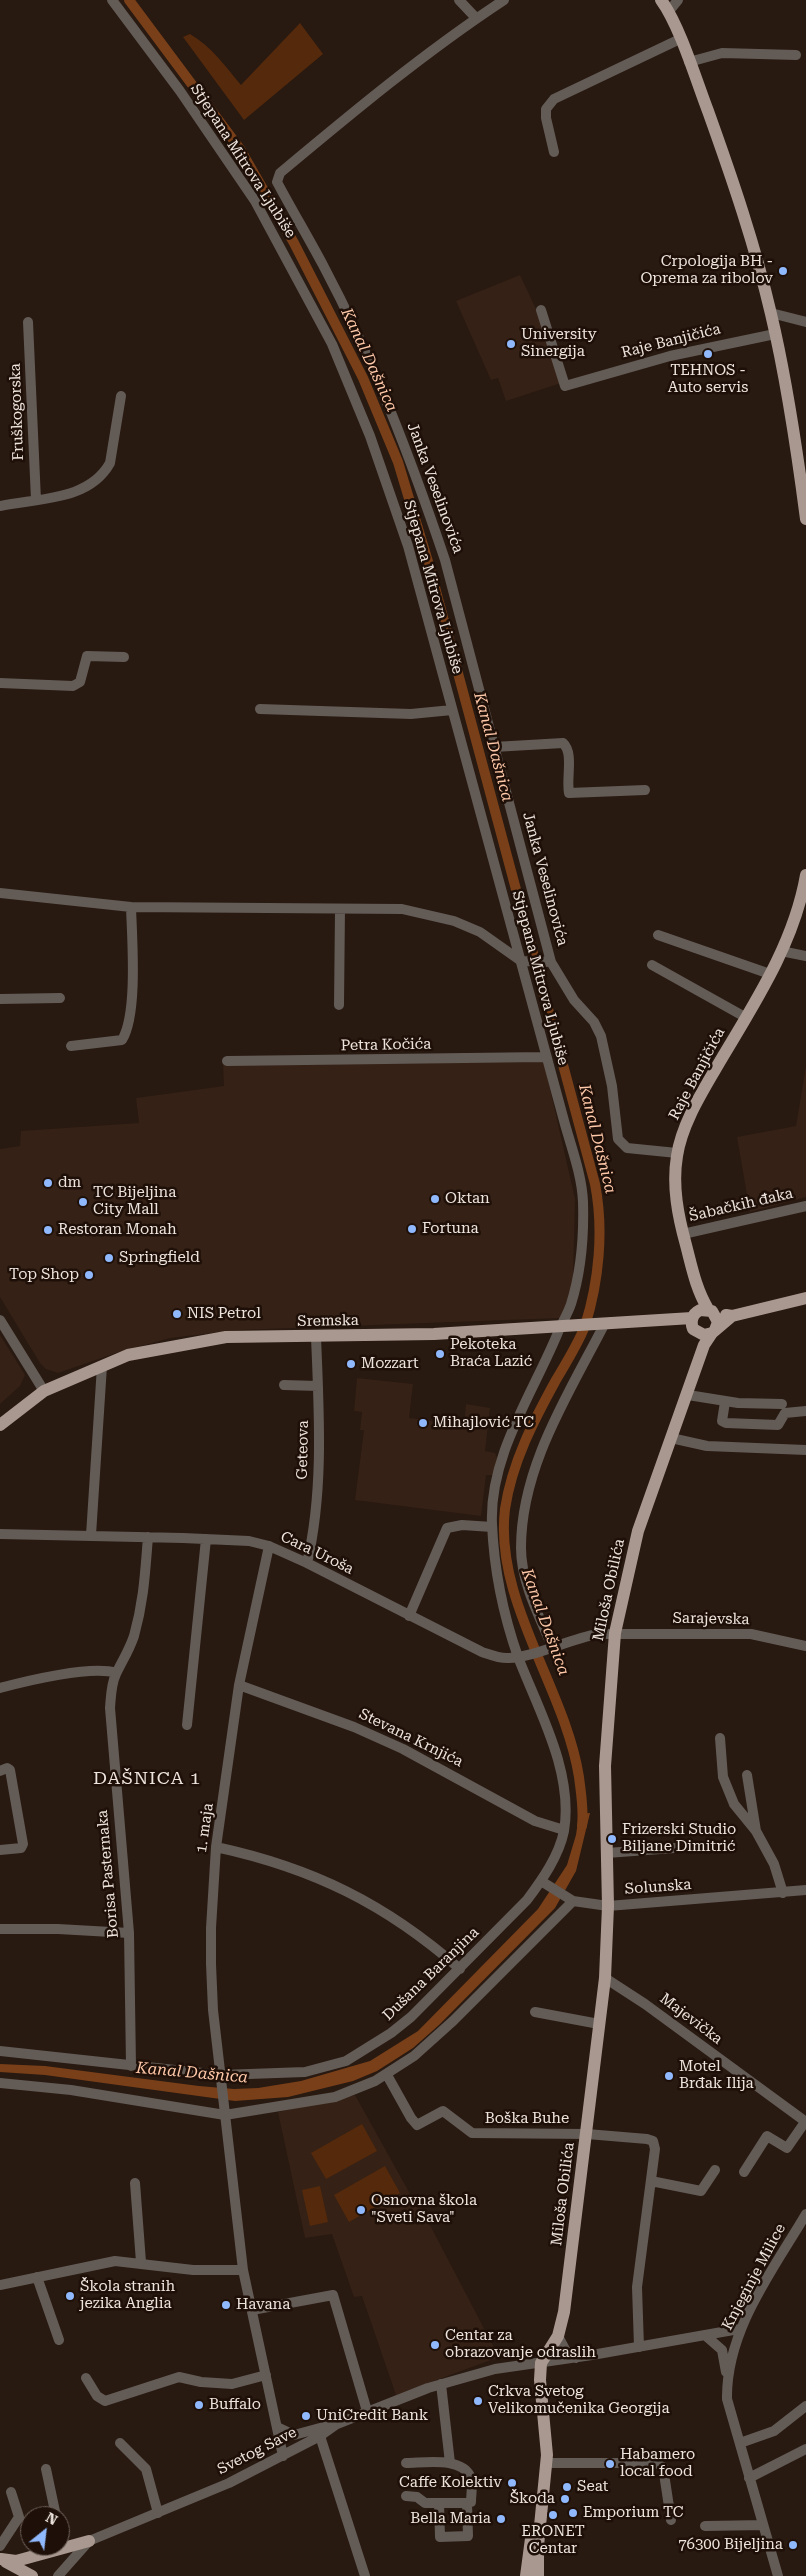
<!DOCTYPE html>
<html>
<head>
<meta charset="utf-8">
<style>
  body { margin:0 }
  #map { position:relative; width:806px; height:2576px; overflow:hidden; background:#281911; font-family:"Roboto Serif",serif }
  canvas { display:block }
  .north { position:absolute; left:20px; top:2506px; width:50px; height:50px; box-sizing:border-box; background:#1e1008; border:1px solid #71655e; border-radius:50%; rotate:29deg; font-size:14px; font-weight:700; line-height:20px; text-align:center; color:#eee4de }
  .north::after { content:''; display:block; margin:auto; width:18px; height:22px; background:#90b8fd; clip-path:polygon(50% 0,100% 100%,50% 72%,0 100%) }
</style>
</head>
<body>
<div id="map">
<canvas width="806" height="2576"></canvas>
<div class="north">N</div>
</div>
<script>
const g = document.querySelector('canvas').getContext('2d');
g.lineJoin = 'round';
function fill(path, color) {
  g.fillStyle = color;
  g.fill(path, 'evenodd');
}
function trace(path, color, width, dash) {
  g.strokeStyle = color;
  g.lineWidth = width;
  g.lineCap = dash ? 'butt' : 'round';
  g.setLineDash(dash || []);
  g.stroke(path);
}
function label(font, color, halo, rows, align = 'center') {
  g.font = font + ' "Roboto Serif",serif';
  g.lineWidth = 5;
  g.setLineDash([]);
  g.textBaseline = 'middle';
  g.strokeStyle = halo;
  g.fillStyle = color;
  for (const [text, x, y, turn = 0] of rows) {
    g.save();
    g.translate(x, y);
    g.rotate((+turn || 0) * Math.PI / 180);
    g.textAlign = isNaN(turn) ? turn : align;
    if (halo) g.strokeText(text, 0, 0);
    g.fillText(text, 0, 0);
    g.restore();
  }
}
const built = new Path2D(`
  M520,275L536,309L561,383L506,401L498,378L491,380L456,301Z
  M544,1062L575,1199L573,1277L569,1299L560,1318L239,1330L170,1338L116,1353L58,1373L46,1369L40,1363L0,1297V1149L20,1146L21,1131L139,1123L136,1098L224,1086L223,1065Z
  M806,1066V1197L750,1212L737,1137L796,1126Z
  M0,1335L25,1375L20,1386L0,1404Z
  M357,1378L413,1384L409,1418L464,1425L466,1404L490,1408L485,1451L495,1453L497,1458L494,1475H486L481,1516L355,1500L364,1430H360L362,1412L354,1411Z
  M355,2095L414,2201L420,2206L499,2357L396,2395L362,2296L354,2297L332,2234L305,2238L278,2112Z`);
const green = new Path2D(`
  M300,23L323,54L244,120L183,37L190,34C212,47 225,66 241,85Z
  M362,2124L377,2151L326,2179L311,2153Z
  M385,2166L400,2193L349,2222L334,2195Z
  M320,2186L328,2222L310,2226L302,2190Z`);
const water = new Path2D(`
  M590,1813L576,1871L555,1908L439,2025L413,2048L377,2071L353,2081L288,2097L235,2101L45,2075L0,2072V2064L45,2066L199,2086L234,2089L258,2088L301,2081L370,2061L418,2031L538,1909L567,1865L576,1835L579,1814Z`);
const canal = new Path2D(`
  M129,0L240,149L294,243L363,378L398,462L429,565L595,1184C604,1230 599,1281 585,1326C578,1344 566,1363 556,1380C534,1420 512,1462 505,1509C494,1601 565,1688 579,1777C581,1794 584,1809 582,1826`);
const minor = new Path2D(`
  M459,0L476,18
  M504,0C425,52 353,112 280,173L277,182C292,210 308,237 323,265C373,359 411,459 445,560L551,962L574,1000L594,1022L601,1036L612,1086L618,1139L627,1148L677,1153
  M669,11L678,0
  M689,62L722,53L796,55
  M554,152L546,118V109L554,99L680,39
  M541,310L565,386L670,356L775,334
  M771,313L806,322
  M28,322L36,500
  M0,506C38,498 89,501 110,463L121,396
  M0,683L73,686L80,682L87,656L124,657
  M260,709L411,714L452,710
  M494,747L563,743C574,753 566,778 569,793L645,790
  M0,893L131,907L402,909L454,921L480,932L521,961L551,962
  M658,935L770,974
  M781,951L806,956
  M652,965L745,1017
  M0,999L60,998
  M339,1005L340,909
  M71,1046L122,1040C138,1014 132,939 131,907
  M227,1061L545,1057
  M683,1234L806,1206
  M0,1320L44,1391
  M284,1385L318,1386
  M688,1395L738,1403L782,1404
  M725,1402L722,1421L726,1423L778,1425L785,1413L806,1411
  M671,1438L707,1446L806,1450
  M0,1534L183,1538L249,1541L269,1546L307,1563L482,1652C491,1655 500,1659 509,1658C535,1657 569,1639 598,1634H751L806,1646
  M91,1535L102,1366
  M269,1546L239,1685L216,1847L211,1928V1964L213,2010L243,2270L283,2456
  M307,1563C324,1490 319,1412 316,1337
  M409,1616L447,1528L462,1525L492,1527
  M552,1646C539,1616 521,1582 521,1548C521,1467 568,1395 604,1325
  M239,1685L354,1727L403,1749L535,1821L564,1830
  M0,1688C26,1681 92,1665 116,1673
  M187,1725L206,1539
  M720,1738L723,1777L734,1804L756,1831L774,1864L783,1893
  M0,1771L7,1768L10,1770L23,1844L21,1848L0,1850
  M747,1775L756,1831
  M216,1847C313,1868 386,1904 460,1969
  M607,1853L674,1848
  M541,1881L573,1901L608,1906L806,1890
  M0,1929H58L129,1933
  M605,1978L645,2004L806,2122
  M535,2012L599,2024
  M0,2051L221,2075L305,2072L346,2061L391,2033L411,2017L527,1900C542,1880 559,1856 564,1831C574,1772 538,1709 518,1657C503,1614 494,1570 492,1524C489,1455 534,1392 559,1330C563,1321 568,1313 571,1304C581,1272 584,1235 583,1202C582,1174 570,1144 563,1117L408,546L370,436L332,344L255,201L180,91L112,0
  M131,2066L129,1933L110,1708C111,1696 111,1684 116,1674C123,1659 128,1653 134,1636C144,1600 145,1573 148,1537
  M387,2075L411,2118L417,2125L443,2111L472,2133L587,2134L647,2139L653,2141L655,2149L637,2287L639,2347
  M0,2083L71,2090L225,2115L335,2097L375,2081L414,2056L453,2021L573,1901
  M744,2172L767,2136L787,2148L805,2122
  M651,2181L701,2191L715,2170
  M135,2183L141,2262
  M37,2277L59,2340
  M0,2285L115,2261L193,2270H243
  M252,2310L333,2295L367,2411
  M558,2336L566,2351L576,2358
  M706,2336L722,2350L726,2372
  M86,2378L97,2396L105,2401L179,2377L201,2382L232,2384L266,2375
  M441,2384L450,2463
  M277,2427L294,2435L331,2425
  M320,2436L365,2576
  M120,2443L146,2469L158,2513
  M740,2443L774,2431L806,2406
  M547,2463H656L663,2467L671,2520
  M46,2469L56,2516
  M749,2478L806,2449
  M406,2496L417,2497L425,2503H467L471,2502C471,2495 473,2485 471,2478C463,2456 424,2463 406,2463
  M439,2503L440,2537L468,2536L467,2503
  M705,2526L763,2525
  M60,2537L62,2548
  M0,2546L19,2517L11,2492
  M58,2576L89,2541L229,2483L320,2436L337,2424L428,2388L495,2369L592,2355L739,2329
  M778,2576L727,2399C726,2330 773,2270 806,2214`);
const major = new Path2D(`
  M661,0C680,26 696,80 708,111C732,178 755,245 771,314C787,381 797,450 806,519
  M708,1309C696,1289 692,1268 686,1245C678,1216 672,1186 677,1156C682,1123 703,1091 719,1063C754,1004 794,944 806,875
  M726,1315L732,1316L806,1298
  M715,1330L718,1322L712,1311L700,1310C692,1314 690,1321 693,1329L704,1335L712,1333L732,1316
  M0,1425L44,1391L128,1355L226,1337L434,1334L692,1318
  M1,2559L16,2561L89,2541
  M6,2562L32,2576
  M526,2576L532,2531
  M538,2576V2546L547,2455L540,2380L541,2363L558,2336L564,2312L605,1978L608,1906L605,1766L615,1633L638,1531L704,1345L712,1333`);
const markers = [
  [783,271,5,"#90b8fd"],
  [511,344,5,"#90b8fd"],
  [708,354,5,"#90b8fd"],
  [48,1183,5,"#90b8fd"],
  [435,1199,5,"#90b8fd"],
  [83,1202,5,"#90b8fd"],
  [412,1229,5,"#90b8fd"],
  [48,1230,5,"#90b8fd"],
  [109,1258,5,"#90b8fd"],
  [89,1275,5,"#90b8fd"],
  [177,1314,5,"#90b8fd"],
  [440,1354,5,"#90b8fd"],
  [351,1364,5,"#90b8fd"],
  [423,1423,5,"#90b8fd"],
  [612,1839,5,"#90b8fd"],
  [669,2076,5,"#90b8fd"],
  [361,2210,5,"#90b8fd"],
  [70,2296,5,"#90b8fd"],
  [226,2305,5,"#90b8fd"],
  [435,2345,5,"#90b8fd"],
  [478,2401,5,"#90b8fd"],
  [199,2405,5,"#90b8fd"],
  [306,2416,5,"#90b8fd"],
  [610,2464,5,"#90b8fd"],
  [512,2483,5,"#90b8fd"],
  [567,2487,5,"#90b8fd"],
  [565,2499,5,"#90b8fd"],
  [573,2513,5,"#90b8fd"],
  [553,2515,5,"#90b8fd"],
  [501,2519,5,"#90b8fd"],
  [793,2545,5,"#90b8fd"]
];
const streetNames = [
  ["Stjepana Mitrova Ljubiše",243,161,57],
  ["Raje Banjičića",671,341,-14],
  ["Fruškogorska",17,412,-92],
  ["Janka Veselinovića",435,488,70],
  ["Stjepana Mitrova Ljubiše",433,587,74],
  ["Janka Veselinovića",545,879,75],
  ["Stjepana Mitrova Ljubiše",540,978,75],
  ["Petra Kočića",386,1045,-1],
  ["Raje Banjičića",697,1074,-62],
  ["Šabačkih đaka",741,1205,-13],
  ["Sremska",328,1321,-1],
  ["Geteova",303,1450,-89],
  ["Cara Uroša",317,1553,26],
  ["Miloša Obilića",609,1590,-78],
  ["Sarajevska",711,1619,1],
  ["Stevana Krnjića",411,1738,26],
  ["1. maja",205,1828,-82],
  ["Borisa Pasternaka",108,1874,-95],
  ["Solunska",658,1887,-4],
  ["Dušana Baranjina",431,1974,-44],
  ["Majevička",691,2019,37],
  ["Boška Buhe",527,2119],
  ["Miloša Obilića",563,2194,-83],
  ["Knjeginje Milice",754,2277,-62],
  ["Svetog Save",257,2451,-27]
];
const poiNames = [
  ["Crpologija BH -",773,262,"right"],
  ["Oprema za ribolov",773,279,"right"],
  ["University",521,335],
  ["Sinergija",521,352],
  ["TEHNOS -",708,371,"center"],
  ["Auto servis",708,388,"center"],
  ["dm",58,1183],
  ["TC Bijeljina",93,1193],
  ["City Mall",93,1210],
  ["Oktan",445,1199],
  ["Fortuna",422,1229],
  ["Restoran Monah",58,1230],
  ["Springfield",119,1258],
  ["Top Shop",79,1275,"right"],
  ["NIS Petrol",187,1314],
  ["Pekoteka",450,1345],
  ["Braća Lazić",450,1362],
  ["Mozzart",361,1364],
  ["Mihajlović TC",433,1423],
  ["Frizerski Studio",622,1830],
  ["Biljane Dimitrić",622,1847],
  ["Motel",679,2067],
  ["Brđak Ilija",679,2084],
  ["Osnovna škola",371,2201],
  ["\"Sveti Sava\"",371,2218],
  ["Škola stranih",80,2287],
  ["jezika Anglia",80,2304],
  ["Havana",236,2305],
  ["Centar za",445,2336],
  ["obrazovanje odraslih",445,2353],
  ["Crkva Svetog",488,2392],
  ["Velikomučenika Georgija",488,2409],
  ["Buffalo",209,2405],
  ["UniCredit Bank",316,2416],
  ["Habamero",620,2455],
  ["local food",620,2472],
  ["Caffe Kolektiv",502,2483,"right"],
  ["Seat",577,2487],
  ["Škoda",555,2499,"right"],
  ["Emporium TC",583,2513],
  ["Bella Maria",491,2519,"right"],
  ["ERONET",553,2532,"center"],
  ["Centar",553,2549,"center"],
  ["76300 Bijeljina",783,2545,"right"]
];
const waterNames = [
  ["Kanal Dašnica",369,360,65],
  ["Kanal Dašnica",493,747,75],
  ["Kanal Dašnica",597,1139,76],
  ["Kanal Dašnica",545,1622,70],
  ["Kanal Dašnica",192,2073,5]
];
const quarterNames = [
  ["DAŠNICA 1",147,1779]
];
fill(built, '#352115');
fill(green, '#55290b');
fill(water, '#793f18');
trace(canal, '#793f18', 10);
trace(minor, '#635b56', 10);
trace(major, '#a9988f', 12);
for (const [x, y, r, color] of markers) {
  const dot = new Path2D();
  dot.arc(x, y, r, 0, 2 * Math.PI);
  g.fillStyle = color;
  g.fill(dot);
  trace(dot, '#1e1008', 2);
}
label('15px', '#eee4de', '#1e1008', streetNames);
label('15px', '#eee4de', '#1e1008', poiNames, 'left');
label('italic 16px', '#ffc8a9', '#1e1008', waterNames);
g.letterSpacing = '1px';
label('18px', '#eee4de', '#1e1008', quarterNames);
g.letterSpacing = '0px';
</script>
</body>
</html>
